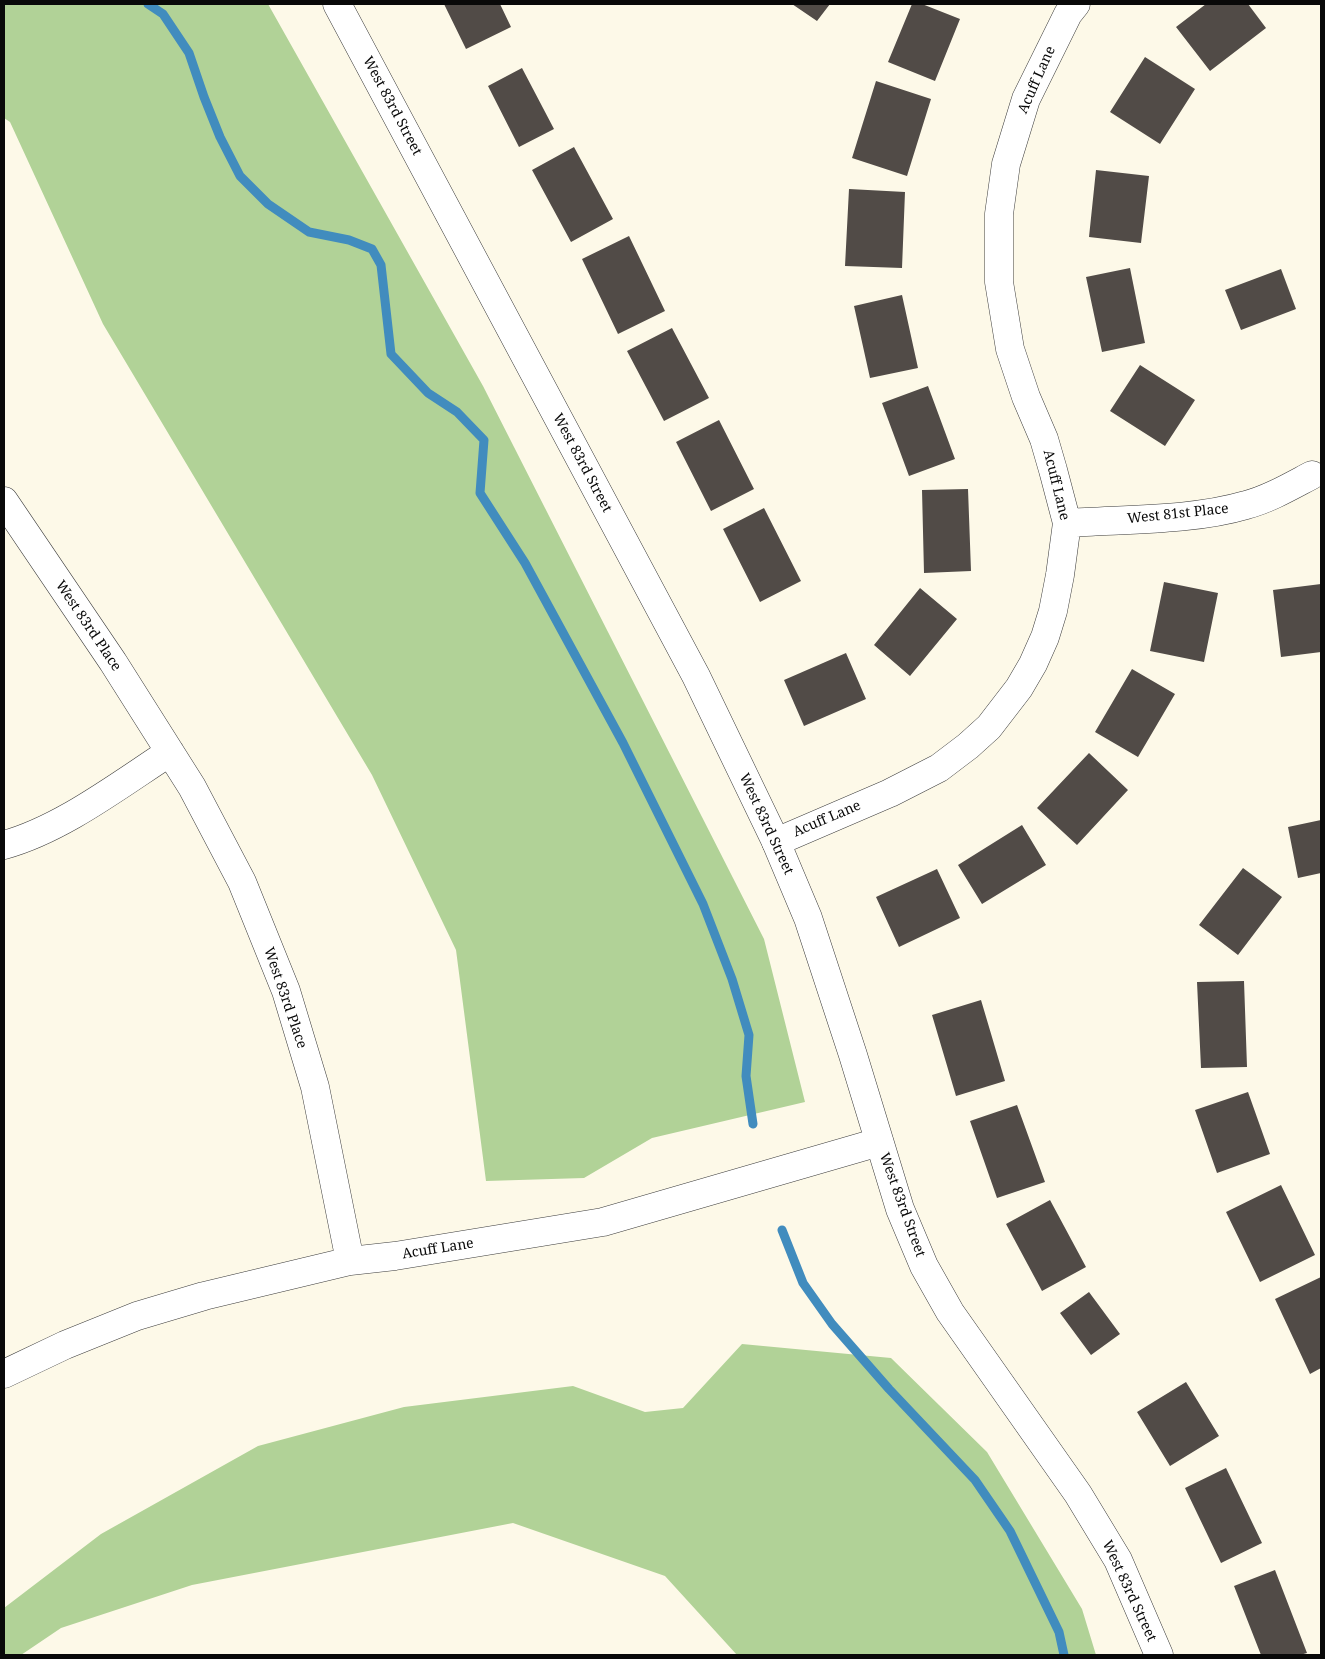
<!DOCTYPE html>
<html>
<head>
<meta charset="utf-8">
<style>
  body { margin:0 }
  #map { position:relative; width:1325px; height:1659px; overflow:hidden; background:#fdf9e8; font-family:"Noto Serif",serif }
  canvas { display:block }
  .frame { position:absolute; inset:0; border:5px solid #090909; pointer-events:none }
</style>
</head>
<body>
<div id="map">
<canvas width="1325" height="1659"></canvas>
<div class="frame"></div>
</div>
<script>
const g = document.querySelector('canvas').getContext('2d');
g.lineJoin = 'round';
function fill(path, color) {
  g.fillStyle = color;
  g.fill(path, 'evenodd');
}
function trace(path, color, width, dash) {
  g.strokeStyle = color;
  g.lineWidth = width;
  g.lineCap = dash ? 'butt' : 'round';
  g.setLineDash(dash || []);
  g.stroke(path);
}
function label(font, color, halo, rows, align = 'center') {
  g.font = font + ' "Noto Serif",serif';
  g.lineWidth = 5;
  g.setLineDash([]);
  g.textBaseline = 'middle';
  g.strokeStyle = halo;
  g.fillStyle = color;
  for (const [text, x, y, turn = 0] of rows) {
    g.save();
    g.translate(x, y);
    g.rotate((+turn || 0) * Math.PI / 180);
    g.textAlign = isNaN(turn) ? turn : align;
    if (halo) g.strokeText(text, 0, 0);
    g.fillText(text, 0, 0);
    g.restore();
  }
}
const forest = new Path2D(`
  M4,4H268L483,386L764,939L805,1102L652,1138L584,1178L486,1181L456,950L372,775L103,324L10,122L4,118Z
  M742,1344L891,1358L987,1452L1082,1609L1096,1655H737L665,1576L513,1523L192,1585L61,1628L21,1655H4V1608L101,1534L258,1446L404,1407L573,1386L645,1412L683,1408Z`);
const stream = new Path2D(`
  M148,4L163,14L189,53L204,97L220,137L240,176L268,204L309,232L349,240L372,249L381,265L391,354L428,393L457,412L484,440L480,493L525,563L623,743L703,904L732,979L749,1035L746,1076L753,1124
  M782,1230L803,1283L832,1324L889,1389L975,1480L1010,1531L1059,1632L1064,1655`);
const building = new Path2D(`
  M444,4H500L511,27L466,49Z
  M792,4H830L817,21Z
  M912,4H922L960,19L935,81L888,62Z
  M1206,4H1248L1266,28L1210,71L1176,27Z
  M1145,57L1195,89L1160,144L1110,112Z
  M522,68L554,129L519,147L488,86Z
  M876,81L931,99L907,176L852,158Z
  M574,147L613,219L571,242L532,170Z
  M1096,170L1149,176L1141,243L1089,237Z
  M849,189L905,192L902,268L845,266Z
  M629,236L665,311L618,334L582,259Z
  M1130,268L1145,343L1102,352L1086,277Z
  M1281,269L1296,309L1241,330L1225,290Z
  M902,295L918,368L870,378L854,306Z
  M672,328L709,398L664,421L627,351Z
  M1140,365L1195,400L1165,446L1110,411Z
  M928,386L955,459L909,476L882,403Z
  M719,420L754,489L711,511L676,442Z
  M968,489L971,571L924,573L922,490Z
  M764,508L801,581L760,602L723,529Z
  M1164,582L1218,593L1204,662L1150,651Z
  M1321,584V652L1281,657L1273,590Z
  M920,588L957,619L910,676L874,645Z
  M846,653L866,699L804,726L784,680Z
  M1132,669L1175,694L1138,757L1095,732Z
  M1089,753L1128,790L1077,845L1037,808Z
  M1321,820V873L1298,878L1288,827Z
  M1022,825L1046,865L982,904L958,865Z
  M1243,868L1282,897L1238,955L1199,925Z
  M937,869L960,918L899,947L876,897Z
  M1244,981L1247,1067L1201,1068L1197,982Z
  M981,1000L1005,1081L956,1096L932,1015Z
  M1248,1092L1270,1154L1217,1173L1195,1110Z
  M1017,1105L1045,1182L997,1198L970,1121Z
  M1281,1185L1315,1255L1260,1282L1226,1212Z
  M1050,1200L1086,1267L1042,1291L1006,1224Z
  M1321,1277V1368L1310,1374L1275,1299Z
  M1089,1292L1120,1334L1091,1355L1060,1313Z
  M1186,1382L1219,1436L1170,1466L1137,1412Z
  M1226,1468L1262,1543L1221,1563L1185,1488Z
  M1275,1570L1307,1653L1300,1655H1261L1234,1586Z`);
const minor = new Path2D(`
  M4,501L113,662L192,787L242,882L286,991L315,1087L350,1261
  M1067,523C1123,519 1192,521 1246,505C1269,499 1291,486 1312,475
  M776,842L890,793L939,768L968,746L989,727L1019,688L1033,664L1045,637L1053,611L1060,575L1067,523L1053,470L1044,439L1026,397L1010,349L999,282V214L1006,164L1026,99L1068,14L1076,4
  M4,845C62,829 119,785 170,752
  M4,1374L65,1345L137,1316L204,1296L350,1261L395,1256L603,1222L879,1142`);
const tertiary = new Path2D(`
  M337,4L696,676L776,842L808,918L853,1055L900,1209L924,1266L950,1312L1078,1494L1118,1560L1159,1655`);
const streetNames = [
  ["Acuff Lane",1037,80,-66],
  ["West 83rd Street",392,106,62],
  ["West 83rd Street",582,463,62],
  ["Acuff Lane",1056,485,76],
  ["West 81st Place",1178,514,-6],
  ["West 83rd Place",88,626,56],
  ["Acuff Lane",827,819,-23],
  ["West 83rd Street",766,824,65],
  ["West 83rd Place",285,998,71],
  ["West 83rd Street",902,1205,70],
  ["Acuff Lane",438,1249,-9],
  ["West 83rd Street",1129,1591,65]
];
fill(forest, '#b1d297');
trace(stream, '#418cbe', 9);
fill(building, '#514b47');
trace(minor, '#3c3c3c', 29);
trace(tertiary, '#3c3c3c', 29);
trace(minor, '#fff', 28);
trace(tertiary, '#fff', 28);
label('14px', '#090909', '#fff', streetNames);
</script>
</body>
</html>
